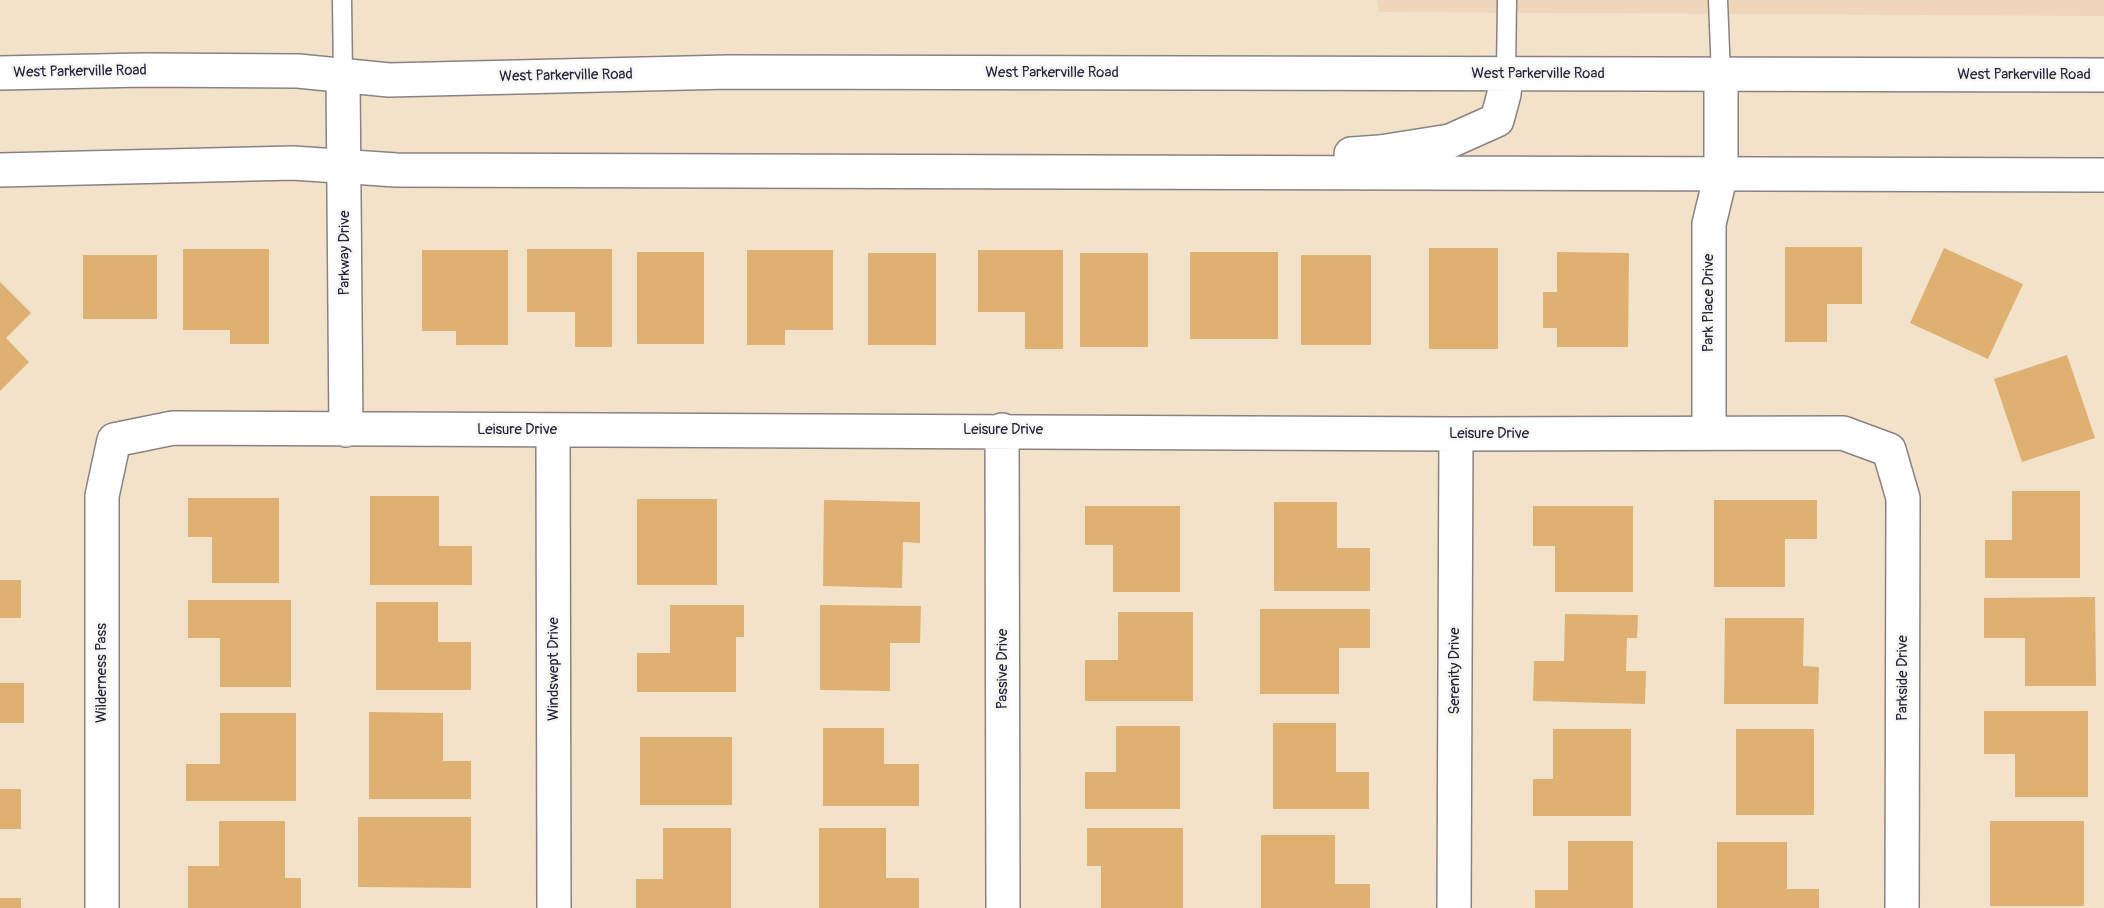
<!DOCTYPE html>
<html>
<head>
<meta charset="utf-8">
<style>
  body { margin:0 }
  canvas { display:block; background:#f2e2c9 }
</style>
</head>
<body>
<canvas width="2104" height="908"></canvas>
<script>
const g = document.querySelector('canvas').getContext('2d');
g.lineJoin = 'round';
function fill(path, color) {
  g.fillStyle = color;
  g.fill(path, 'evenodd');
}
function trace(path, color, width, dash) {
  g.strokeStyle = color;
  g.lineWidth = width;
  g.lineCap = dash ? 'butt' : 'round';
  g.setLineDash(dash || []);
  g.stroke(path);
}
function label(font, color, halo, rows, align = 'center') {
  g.font = font + ' Pangolin,sans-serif';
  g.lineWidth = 5;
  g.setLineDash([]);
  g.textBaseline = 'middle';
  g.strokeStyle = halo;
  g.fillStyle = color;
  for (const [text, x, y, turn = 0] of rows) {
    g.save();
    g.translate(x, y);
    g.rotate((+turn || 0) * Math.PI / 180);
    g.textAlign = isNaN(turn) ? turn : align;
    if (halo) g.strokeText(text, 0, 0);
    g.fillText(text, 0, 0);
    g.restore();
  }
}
const built = new Path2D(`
  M1377,0H2104V16L1379,12Z`);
const building = new Path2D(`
  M1785,247H1862V304H1827V342H1785Z
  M1429,248H1498V349H1429Z
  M1944,248L2023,284L1988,359L1910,323Z
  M183,249H269V344H230V330H183Z
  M527,249H612V347H575V312H527Z
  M422,250H508V345H456V331H422Z
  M747,250H833V330H785V345H747Z
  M978,250H1063V349H1025V312H978Z
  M637,252H704V344H637Z
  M1190,252H1278V339H1190Z
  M1557,252L1629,253L1628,347H1557V328H1543V292H1557Z
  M868,253H936V345H868Z
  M1080,253H1148V347H1080Z
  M83,255H157V319H83Z
  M1301,255H1371V345H1301Z
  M0,282L31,313L6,338L29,362L0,391Z
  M2067,355L2095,438L2022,462L1994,379Z
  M2012,491H2080V578H1985V540H2012Z
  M370,496H439V546H472V585H370Z
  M188,498H279V583H212V537H188Z
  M637,499H717V585H637Z
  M824,500L920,502V543L903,542L902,588L823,586Z
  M1714,500H1817V539H1785V587H1714Z
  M1274,502H1337V548H1370V591H1274Z
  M1085,506H1180V592H1113V545H1085Z
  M1533,506H1633V592H1555V546H1533Z
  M0,580H21V618H0Z
  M2095,597L2096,686H2025V638H1984V598Z
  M188,600H291V687H220V638H188Z
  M376,602H438V642H471V690H376Z
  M670,605H744V637H736V692H637V653H670Z
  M820,605L921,606L920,643H890V691L820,690Z
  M1260,609H1370V648H1339V694H1260Z
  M1118,612H1193V701H1085V660H1118Z
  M1565,614L1638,615L1637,638H1627L1626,671H1646L1645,704L1533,701L1534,661H1564Z
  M1725,618H1804L1803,666L1819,667L1818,704H1724Z
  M0,683H24V723H0Z
  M1984,711H2088V797H2015V754H1984Z
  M369,712L443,713V761H471V799H369Z
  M220,713H296V801H186V764H220Z
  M1273,723H1336V772H1369V809H1273Z
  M1116,726H1180V809H1085V772H1116Z
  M823,728H884V764H919V806H823Z
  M1553,729H1631V816H1533V779H1553Z
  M1736,729H1814V815H1736Z
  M640,737H732V805H640Z
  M0,789H21V829H0Z
  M358,817H471V888L358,887Z
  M219,821H285V878H301V908H188V866H219Z
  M1990,821H2084V906H1990Z
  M663,828H731V908H636V879H663Z
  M819,828H886V878H919V908H819Z
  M1087,828H1183V908H1101V866H1087Z
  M1261,835H1335V884H1370V908H1261Z
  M1568,841H1633V908H1535V890H1568Z
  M1717,842H1787V889H1819V908H1717Z
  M0,898H21V908H0Z`);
const lane = new Path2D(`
  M342,0L343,77
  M1718,0L1721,75
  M1506,74L1507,0`);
const street = new Path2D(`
  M343,77L346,430
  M553,430L554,908
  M1002,430L1003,908
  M1709,433V224L1721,174V75
  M102,908V496L114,440L173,428L1456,434L1843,433L1889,450L1903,498L1902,908
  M1454,908L1456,434`);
const secondary = new Path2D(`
  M0,73L144,70L298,71L389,80L729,72L2104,75
  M1351,154L1380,152L1450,141L1497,120L1504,94L1506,74
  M0,170L293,163L396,170L2104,175`);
const streetNames = [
  ["West Parkerville Road",80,72,-1],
  ["West Parkerville Road",1052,73],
  ["West Parkerville Road",1538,74],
  ["West Parkerville Road",2024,75],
  ["West Parkerville Road",566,76,-1],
  ["Parkway Drive",345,253,-90],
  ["Park Place Drive",1709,303,-90],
  ["Leisure Drive",517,430],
  ["Leisure Drive",1003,430],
  ["Leisure Drive",1489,434],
  ["Windswept Drive",554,669,-90],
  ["Passive Drive",1003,669,-90],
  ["Serenity Drive",1455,671,-90],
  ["Wilderness Pass",102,673,-90],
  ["Parkside Drive",1903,678,-90]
];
fill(built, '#efd6bb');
fill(building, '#deb072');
trace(lane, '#8a8282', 21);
trace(street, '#8a8282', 36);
trace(secondary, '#8a8282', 36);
trace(lane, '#fff', 18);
trace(street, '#fff', 33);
trace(secondary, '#fff', 33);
label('15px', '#22223b', '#f6f6f2', streetNames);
</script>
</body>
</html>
